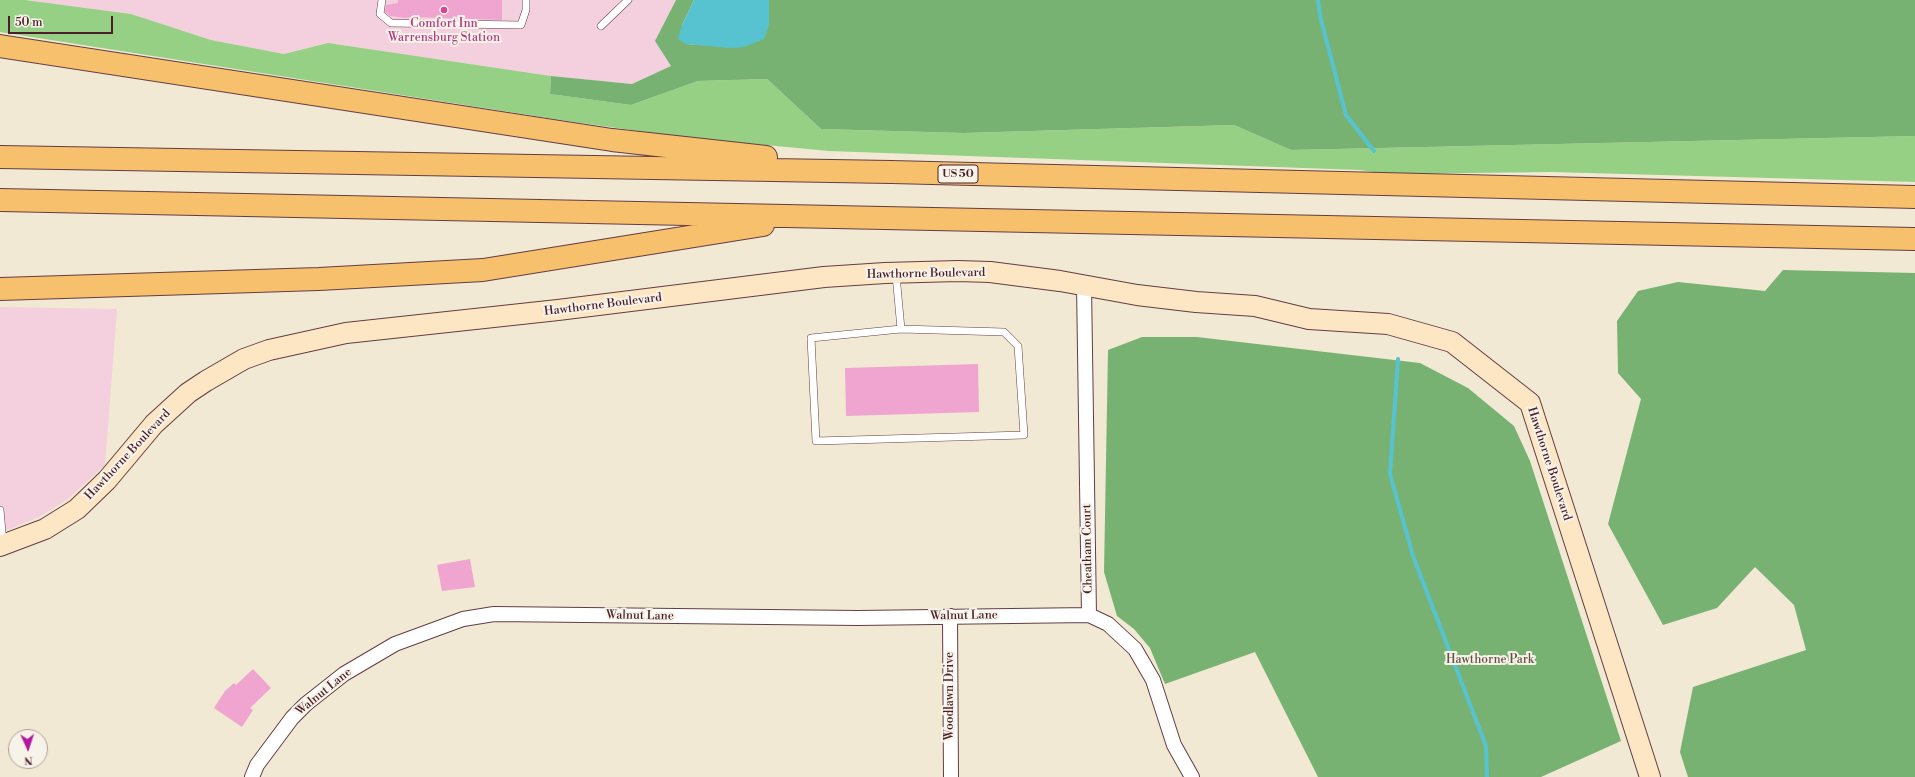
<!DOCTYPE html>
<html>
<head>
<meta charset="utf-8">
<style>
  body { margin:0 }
  #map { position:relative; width:1915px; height:777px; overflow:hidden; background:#f1e9d3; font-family:"Libre Bodoni",serif }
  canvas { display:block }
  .north { position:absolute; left:8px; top:729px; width:40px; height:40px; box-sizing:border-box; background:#f7f3e8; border:1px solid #b29e9c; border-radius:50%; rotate:177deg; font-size:11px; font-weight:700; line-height:16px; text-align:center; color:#4a1f2b }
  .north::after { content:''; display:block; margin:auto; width:14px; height:18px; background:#b5179e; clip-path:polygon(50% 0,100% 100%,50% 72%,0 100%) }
  .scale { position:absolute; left:8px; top:16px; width:105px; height:18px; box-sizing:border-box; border:2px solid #4a1f2b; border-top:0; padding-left:5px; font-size:12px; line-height:14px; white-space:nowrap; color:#4a1f2b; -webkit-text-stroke:3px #f7f3e8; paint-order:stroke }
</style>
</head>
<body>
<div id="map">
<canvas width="1915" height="777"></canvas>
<div class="north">N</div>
<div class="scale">50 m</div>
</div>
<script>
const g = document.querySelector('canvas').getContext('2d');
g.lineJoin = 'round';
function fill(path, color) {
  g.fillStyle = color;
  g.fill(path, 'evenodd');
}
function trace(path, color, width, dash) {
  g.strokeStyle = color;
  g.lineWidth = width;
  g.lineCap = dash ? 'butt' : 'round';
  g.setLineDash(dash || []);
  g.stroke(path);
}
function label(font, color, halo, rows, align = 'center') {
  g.font = font + ' "Libre Bodoni",serif';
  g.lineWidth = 4;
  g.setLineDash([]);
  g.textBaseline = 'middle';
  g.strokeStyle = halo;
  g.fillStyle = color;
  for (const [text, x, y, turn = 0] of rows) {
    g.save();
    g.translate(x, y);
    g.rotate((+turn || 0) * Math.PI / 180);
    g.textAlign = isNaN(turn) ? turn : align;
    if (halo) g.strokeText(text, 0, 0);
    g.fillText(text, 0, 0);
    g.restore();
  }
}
const built = new Path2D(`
  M25,0H676L656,40L672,66L632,84L551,76L328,43L284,54L211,40L131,14Z
  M0,307L117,309L105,465L68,499L39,517L0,533Z`);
const green = new Path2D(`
  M0,0H25L131,14L211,40L284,54L328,43L551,76L550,94L631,105L698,81L767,79L821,129L963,133L1234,125L1291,150L1915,136V182L1551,172L1387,174L1360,170L829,151L681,137L567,121L0,32Z`);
const forest = new Path2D(`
  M676,0H694L682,25L686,44L703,45L769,5V0H1915V136L1291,150L1234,125L963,133L821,129L767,79L698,81L631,105L550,94L551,76L632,84L671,66L655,41Z
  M1783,270L1915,273V777H1688L1680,752L1693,687L1806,650L1794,605L1755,567L1717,608L1663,625L1608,524L1641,399L1618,373L1617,321L1638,291L1678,282L1765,291Z
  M1142,337H1197L1420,363L1468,388L1514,426L1530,461L1621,741L1541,777H1318L1255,652L1165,684L1150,648L1134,629L1117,616L1104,572L1108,350Z`);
const water = new Path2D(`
  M694,0H769V24L764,39L744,47L730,48L686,44L678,39L682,25Z`);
const stream = new Path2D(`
  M1318,0L1320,16L1346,115L1374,151
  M1398,359L1390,474L1413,556L1486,746L1487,777`);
const building = new Path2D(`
  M398,0H502V20L414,17L405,18L390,16L385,12L386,5L398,3Z
  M978,364L979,412L846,416L845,368Z
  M470,559L475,587L442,591L437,565Z
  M253,669L271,688L250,708L253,710L242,727L214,708L225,691L234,683L236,685Z`);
const lane = new Path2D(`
  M382,0L380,14L391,23L521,25L526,10V0
  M601,26L628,0
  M896,275L901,329L811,338L816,441L1024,435L1018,346L1004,332L901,329
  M0,510L3,543`);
const street = new Path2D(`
  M1084,285L1089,615L1108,624L1135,649L1153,680L1174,745L1192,777
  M950,616L951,777
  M252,777L257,765L292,718L306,704L344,674L395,644L463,619L494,614L858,618L1089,615`);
const secondary = new Path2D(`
  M0,546L45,529L77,509L107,480L154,424L188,393L206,381L244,359L269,350L346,333L558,310L824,277L885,273L958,271L990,272L1060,281L1137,295L1196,302L1255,306L1309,319L1388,324L1452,342L1530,403L1650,777`);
const highway = new Path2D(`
  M0,46L612,140L766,157
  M0,157L891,172L1915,197
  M0,200L1915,239
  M0,289L319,279L483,270L763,225`);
const markers = [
  [444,10,4,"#d1479c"]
];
const shields = [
  [958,174,40]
];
const shieldNames = [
  ["US 50",958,174]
];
const hotelNames = [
  ["Comfort Inn",444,24],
  ["Warrensburg Station",444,38]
];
const streetNames = [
  ["Hawthorne Boulevard",926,274,-1],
  ["Hawthorne Boulevard",603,305,-7],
  ["Hawthorne Boulevard",128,455,-47],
  ["Hawthorne Boulevard",1549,464,72],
  ["Cheatham Court",1088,549,-91],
  ["Walnut Lane",640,616,1],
  ["Walnut Lane",964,616,-1],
  ["Walnut Lane",324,692,-39],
  ["Woodlawn Drive",950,696,-90]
];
const parkNames = [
  ["Hawthorne Park",1490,660]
];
fill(built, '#f4cfdd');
fill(green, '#95d085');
fill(forest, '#78b272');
fill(water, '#57c3d1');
trace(stream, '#57c3d1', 4);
fill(building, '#f0a5d0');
trace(lane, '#633d44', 8);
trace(street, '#633d44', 16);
trace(secondary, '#633d44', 22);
trace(highway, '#633d44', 24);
trace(lane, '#fff', 7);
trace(street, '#fff', 14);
trace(secondary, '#fce6c4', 20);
trace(highway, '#f7c06c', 22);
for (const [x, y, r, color] of markers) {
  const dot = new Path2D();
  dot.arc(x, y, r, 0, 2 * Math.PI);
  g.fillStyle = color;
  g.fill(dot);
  trace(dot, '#f7f3e8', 1.5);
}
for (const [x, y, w] of shields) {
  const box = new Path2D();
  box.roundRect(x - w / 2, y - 9, w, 18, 3);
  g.fillStyle = '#f7f3e8';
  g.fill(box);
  trace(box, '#4a1f2b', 1);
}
label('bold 11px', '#4a1f2b', null, shieldNames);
label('12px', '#b23c85', '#f7f3e8', hotelNames);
label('12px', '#4a1f2b', '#f7f3e8', streetNames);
label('12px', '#605446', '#f7f3e8', parkNames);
</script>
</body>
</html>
